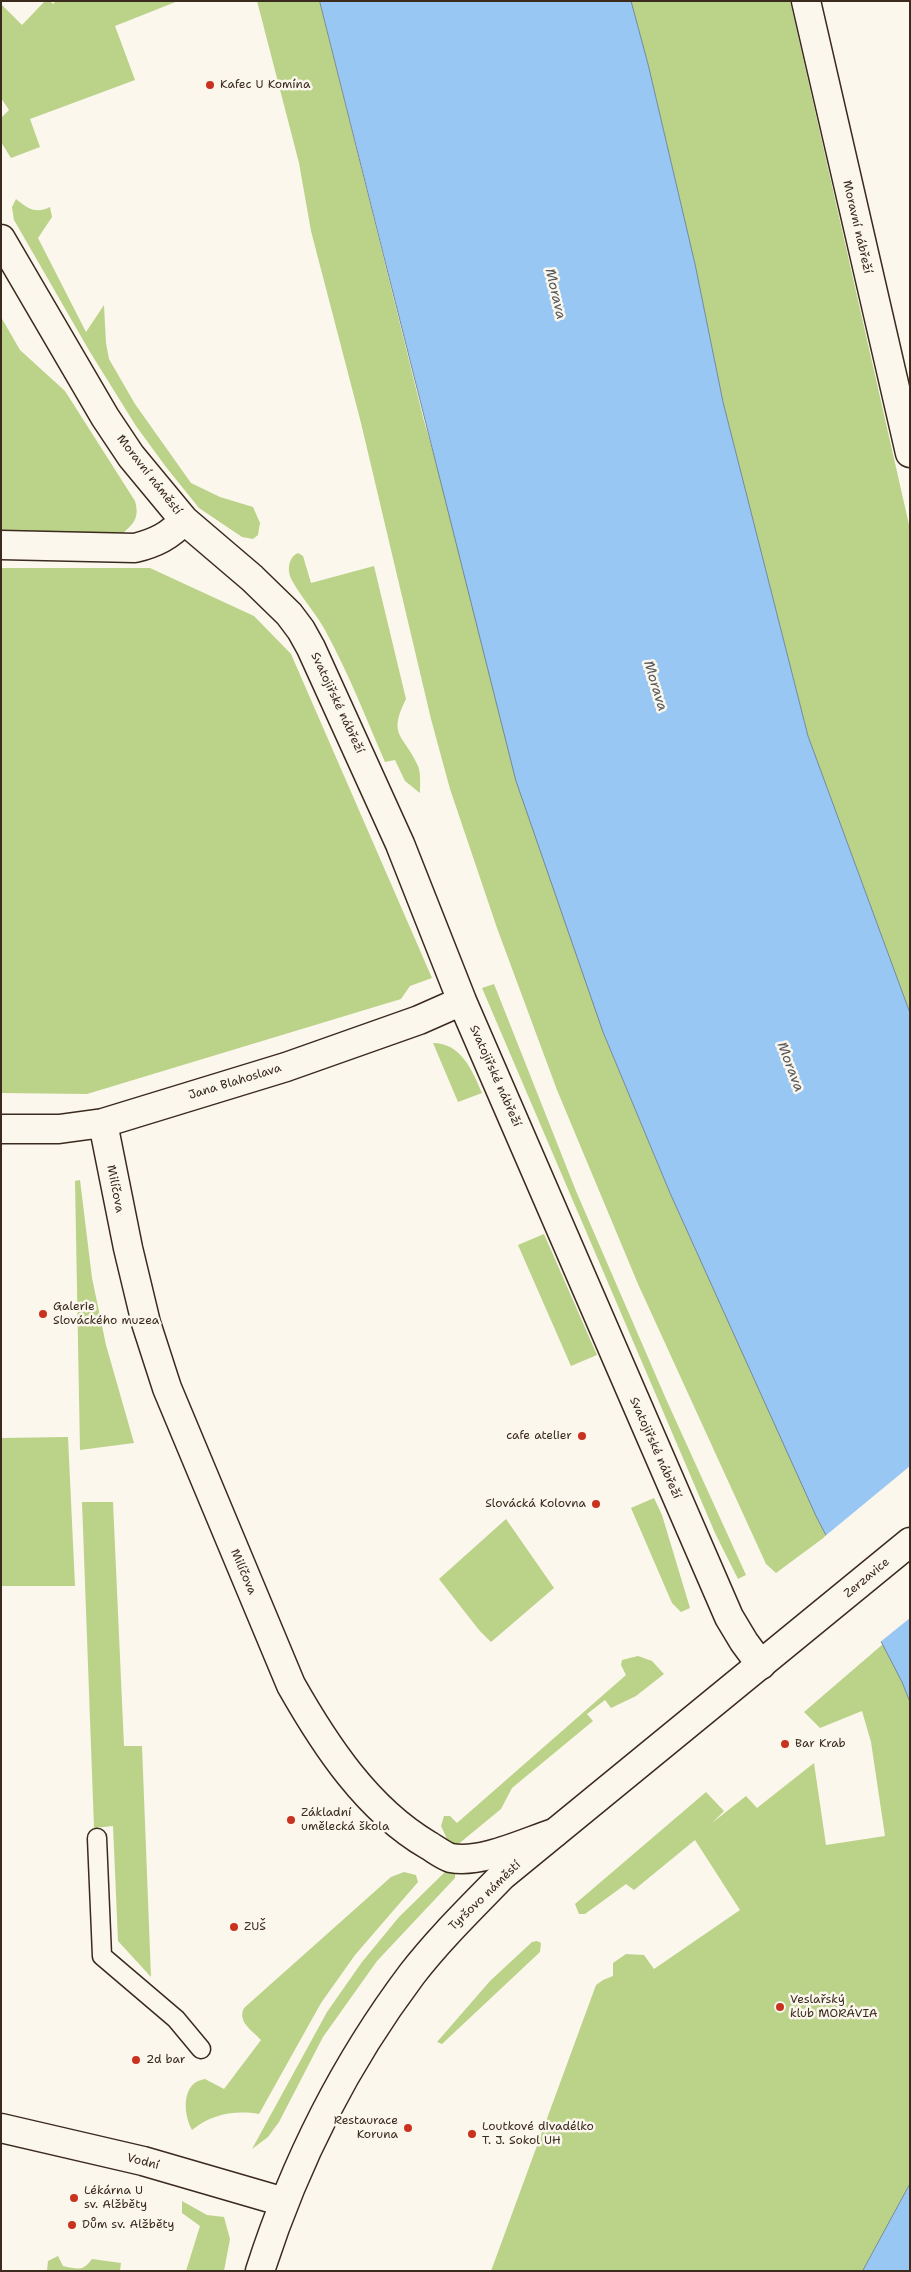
<!DOCTYPE html>
<html>
<head>
<meta charset="utf-8">
<style>
  body { margin:0 }
  #map { position:relative; width:911px; height:2272px; overflow:hidden; background:#fbf7ec; font-family:"Shantell Sans",sans-serif }
  canvas { display:block }
  .frame { position:absolute; inset:0; border:2px solid #3b2a1e; pointer-events:none }
</style>
</head>
<body>
<div id="map">
<canvas width="911" height="2272"></canvas>
<div class="frame"></div>
</div>
<script>
const g = document.querySelector('canvas').getContext('2d');
g.lineJoin = 'round';
function fill(path, color) {
  g.fillStyle = color;
  g.fill(path, 'evenodd');
}
function trace(path, color, width, dash) {
  g.strokeStyle = color;
  g.lineWidth = width;
  g.lineCap = dash ? 'butt' : 'round';
  g.setLineDash(dash || []);
  g.stroke(path);
}
function label(font, color, halo, rows, align = 'center') {
  g.font = font + ' "Shantell Sans",sans-serif';
  g.lineWidth = 5;
  g.setLineDash([]);
  g.textBaseline = 'middle';
  g.strokeStyle = halo;
  g.fillStyle = color;
  for (const [text, x, y, turn = 0] of rows) {
    g.save();
    g.translate(x, y);
    g.rotate((+turn || 0) * Math.PI / 180);
    g.textAlign = isNaN(turn) ? turn : align;
    if (halo) g.strokeText(text, 0, 0);
    g.fillText(text, 0, 0);
    g.restore();
  }
}
const green = new Path2D(`
  M45,1H50L53,4L56,1H178L115,26L135,80L30,119L40,147L11,158L1,142V118L9,110L1,98V4L22,25Z
  M257,1H320L424,421L603,1032L670,1193L826,1536L776,1573L766,1564L638,1284L557,1090L497,928L450,789L431,719L361,423L311,231L299,163Z
  M631,1H790L910,529V1013L808,736L723,402L695,264L648,64Z
  M16,199C28,209 36,214 50,207L52,217L38,238L86,332L104,305L106,343L109,359L135,404L191,483L220,497L253,507L260,523L258,535L253,539L242,537L199,508L166,467L136,426L90,352L14,220L12,207Z
  M1,317L20,350L65,391L135,501C140,519 133,524 121,535H1Z
  M298,553L303,556L311,583L374,566L406,699C387,737 404,734 418,766C421,773 420,785 420,793L405,781L395,760L385,762C366,718 348,672 325,630C316,613 296,591 290,576C287,567 290,556 298,553Z
  M1,568H150L254,616L291,654L432,978L410,986L401,999L87,1094L1,1093Z
  M494,984L576,1191L666,1399L746,1575L738,1579L715,1533L482,988Z
  M433,1043C461,1043 472,1070 482,1093L458,1102Z
  M80,1180L92,1278L106,1345L134,1443L80,1450L75,1181Z
  M544,1234L597,1355L571,1366L518,1245Z
  M68,1437L75,1586H1V1438Z
  M654,1498L662,1515L690,1608L681,1612L672,1603L631,1508Z
  M82,1502H113L124,1746H142L151,1977L118,1941L113,1826L94,1828Z
  M506,1519L554,1588L491,1642L479,1630L439,1579Z
  M883,1644L902,1682L910,1702V2184L863,2271H491L596,1985L603,1980L613,1976V1963L626,1954L644,1955L654,1969L740,1910L695,1840L634,1890L626,1884L585,1914H579L575,1904L706,1792L724,1811L712,1823L746,1796L757,1808L814,1763L826,1845L885,1836L871,1742L862,1711L820,1728L804,1712Z
  M638,1656L652,1661L664,1674L636,1696L611,1708L605,1700L587,1714L593,1721L512,1788L501,1809L456,1846L447,1839L441,1826L444,1816H450L457,1823L626,1675L621,1665L622,1660Z
  M447,1870H451L455,1873V1878L377,1961L323,2037L279,2122L268,2137L252,2149L327,2012L362,1962L399,1917Z
  M404,1872L416,1875L418,1882L355,1955L321,2003L259,2114C234,2110 212,2114 192,2130C183,2114 181,2082 205,2079L224,2089L261,2040C252,2030 237,2022 244,2008L391,1877Z
  M537,1941L541,1943L540,1952L442,2044L437,2042L490,1981L532,1942Z
  M182,2201L207,2215L224,2217L230,2239L224,2271H186L200,2226L182,2213Z
  M58,2256L63,2266C77,2269 83,2272 92,2259L121,2263L120,2271H47L48,2261Z`);
const water = new Path2D(`
  M320,1H631L648,64L695,264L723,402L808,736L910,1013V1702L902,1682L816,1516L670,1193L603,1032L516,781Z
  M910,2184V2271H863Z`);
const pier = new Path2D(`
  M910,1466V1618L879,1643L824,1537Z`);
const lane = new Path2D(`
  M97,1838L102,1956L176,2019L201,2049`);
const street = new Path2D(`
  M806,1L910,453
  M1,239L105,417L131,456L184,520L252,578L289,614L301,630L311,648L400,844L462,1001L729,1617L744,1642L761,1665
  M1,545L135,548C155,543 170,536 184,520
  M103,1123L128,1248L146,1323L167,1388L291,1685C325,1745 367,1809 428,1845C435,1849 444,1856 451,1858C481,1864 526,1842 554,1833
  M1,1129H59L103,1123L286,1067L419,1020L462,1001
  M1,2128L143,2161L284,2202`);
const primary = new Path2D(`
  M260,2271C294,2165 345,2063 412,1974C439,1939 471,1908 502,1876L910,1542`);
const markers = [
  [210,85,5,"#c8321e"],
  [43,1314,5,"#c8321e"],
  [582,1436,5,"#c8321e"],
  [596,1504,5,"#c8321e"],
  [785,1744,5,"#c8321e"],
  [291,1820,5,"#c8321e"],
  [234,1927,5,"#c8321e"],
  [780,2007,5,"#c8321e"],
  [136,2060,5,"#c8321e"],
  [408,2128,5,"#c8321e"],
  [472,2134,5,"#c8321e"],
  [74,2198,5,"#c8321e"],
  [72,2225,5,"#c8321e"]
];
const poiNames = [
  ["Kafec U Komína",220,85],
  ["Galerie",53,1307],
  ["Slováckého muzea",53,1321],
  ["cafe atelier",572,1436,"right"],
  ["Slovácká Kolovna",586,1504,"right"],
  ["Bar Krab",795,1744],
  ["Základní",301,1813],
  ["umělecká škola",301,1827],
  ["ZUŠ",244,1927],
  ["Veslařský",790,2000],
  ["klub MORÁVIA",790,2014],
  ["2d bar",146,2060],
  ["Restaurace",398,2121,"right"],
  ["Koruna",398,2135,"right"],
  ["Loutkové divadélko",482,2127],
  ["T. J. Sokol UH",482,2141],
  ["Lékárna U",84,2191],
  ["sv. Alžběty",84,2205],
  ["Dům sv. Alžběty",82,2225]
];
const streetNames = [
  ["Moravní nábřeží",857,227,77],
  ["Moravní náměstí",149,475,52],
  ["Svatojiřské nábřeží",337,703,65],
  ["Svatojiřské nábřeží",495,1076,66],
  ["Jana Blahoslava",235,1082,-17],
  ["Milíčova",115,1189,79],
  ["Svatojiřské nábřeží",655,1448,66],
  ["Milíčova",243,1572,67],
  ["Zerzavice",867,1578,-40],
  ["Tyršovo náměstí",485,1896,-44],
  ["Vodní",143,2162,14]
];
const waterNames = [
  ["Morava",555,294,77],
  ["Morava",655,686,73],
  ["Morava",790,1067,69]
];
fill(green, '#bbd289');
fill(water, '#97c7f2');
trace(water, '#72889d', 1);
fill(pier, '#fbf7ec');
trace(lane, '#3b2a1e', 21);
trace(street, '#3b2a1e', 31);
trace(primary, '#3b2a1e', 31);
trace(lane, '#fbf7ec', 18);
trace(street, '#fbf7ec', 28);
trace(primary, '#fbf7ec', 28);
for (const [x, y, r, color] of markers) {
  const dot = new Path2D();
  dot.arc(x, y, r, 0, 2 * Math.PI);
  g.fillStyle = color;
  g.fill(dot);
  trace(dot, '#fbf7ec', 2);
}
label('12px', '#3b2a1e', '#fbf7ec', poiNames, 'left');
label('12px', '#3b2a1e', '#fbf7ec', streetNames);
label('italic 14px', '#57595e', '#fbf7ec', waterNames);
</script>
</body>
</html>
